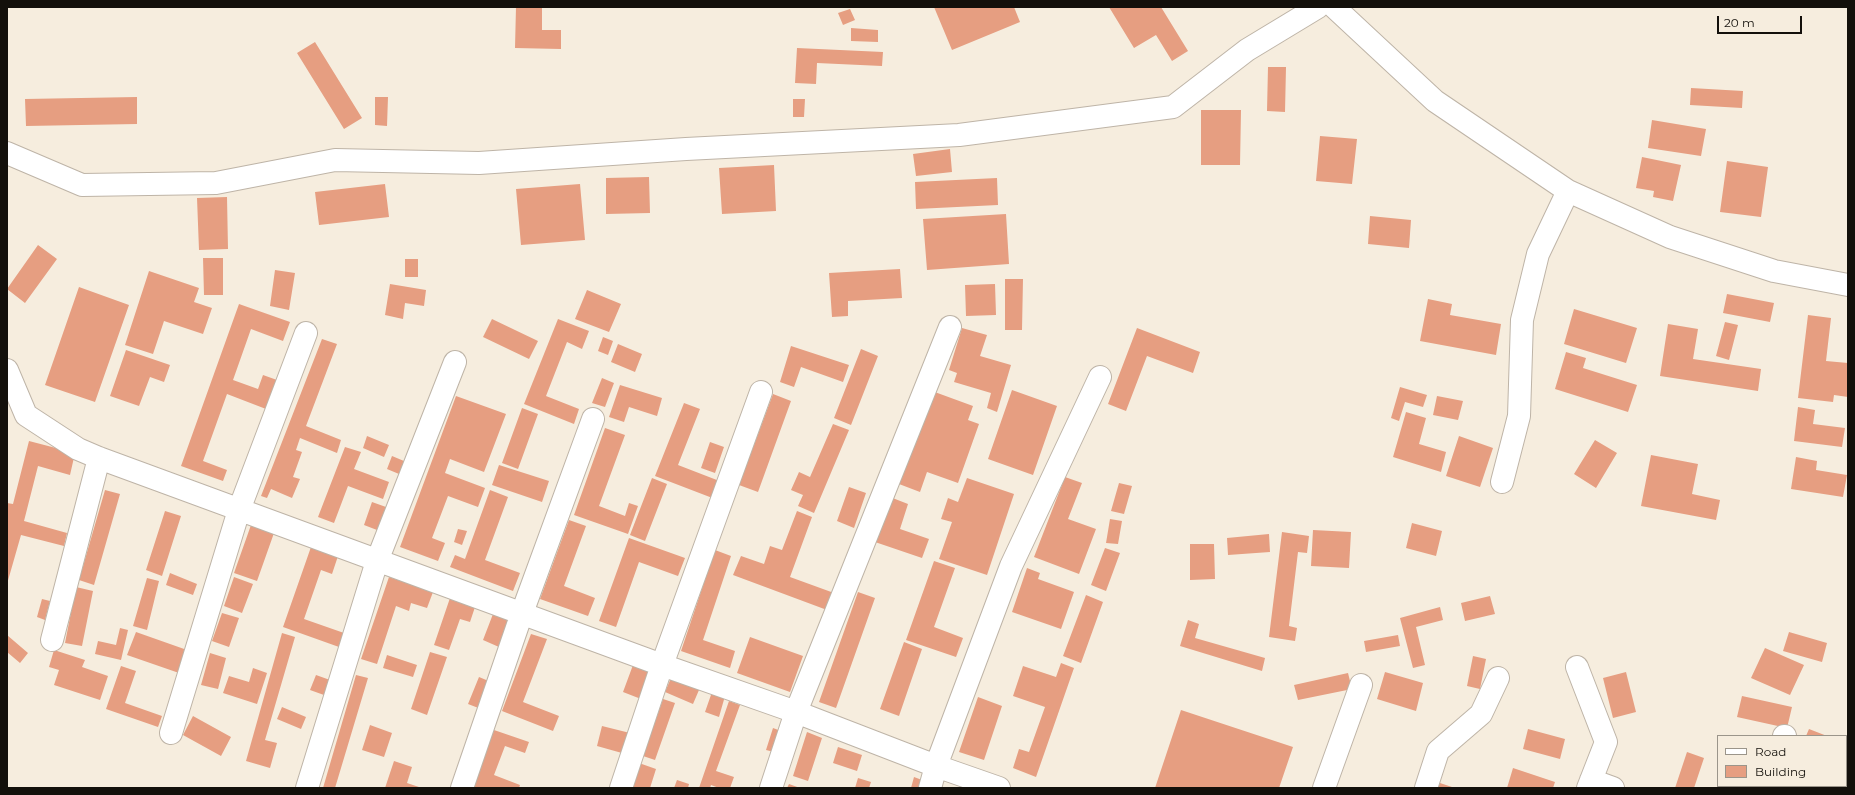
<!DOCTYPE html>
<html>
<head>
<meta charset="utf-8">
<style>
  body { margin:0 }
  #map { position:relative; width:1855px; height:795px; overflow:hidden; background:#f6edde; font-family:Montserrat,sans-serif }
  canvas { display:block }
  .frame { position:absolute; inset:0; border:8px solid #13100b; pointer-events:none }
  .legend { position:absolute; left:1717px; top:735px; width:130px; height:52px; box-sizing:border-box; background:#f6edde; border:1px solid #9b958a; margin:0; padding:5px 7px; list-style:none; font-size:12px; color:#13100b }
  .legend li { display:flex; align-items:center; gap:8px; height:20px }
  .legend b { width:20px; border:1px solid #9b958a }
  .scale { position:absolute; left:1717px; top:16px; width:85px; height:18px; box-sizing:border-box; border:2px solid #13100b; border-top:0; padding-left:5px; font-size:12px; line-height:14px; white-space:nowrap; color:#13100b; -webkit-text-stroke:3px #f6edde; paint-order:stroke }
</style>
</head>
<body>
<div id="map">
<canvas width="1855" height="795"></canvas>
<div class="frame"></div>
<ul class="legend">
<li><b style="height:5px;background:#fff"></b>Road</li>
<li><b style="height:11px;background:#e69e81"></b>Building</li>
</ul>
<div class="scale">20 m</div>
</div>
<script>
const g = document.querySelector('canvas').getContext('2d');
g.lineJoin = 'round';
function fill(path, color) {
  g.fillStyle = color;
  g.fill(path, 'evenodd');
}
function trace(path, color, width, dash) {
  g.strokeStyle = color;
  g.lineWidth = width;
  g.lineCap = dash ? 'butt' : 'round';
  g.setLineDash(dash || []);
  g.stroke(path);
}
const building = new Path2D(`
  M516,7H542V30H561V49L515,48Z
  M934,7H1014L1020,22L952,50Z
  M1109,7H1161L1188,51L1172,61L1156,35L1134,48Z
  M850,9L855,20L843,25L838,13Z
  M851,28L878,30V42L851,41Z
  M315,42L362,118L344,129L297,53Z
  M797,48L883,52L882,66L817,63L816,84L795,83Z
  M1268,67H1286L1285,112L1267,111Z
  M1691,88L1743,91L1742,108L1690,105Z
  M137,97V124L26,126L25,99Z
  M375,97H388L387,126L375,125Z
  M793,99H805L804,117H793Z
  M1201,110H1241L1240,165H1201Z
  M1652,120L1706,129L1701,156L1648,148Z
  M1320,136L1357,139L1352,184L1316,181Z
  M950,149L952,172L916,176L913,154Z
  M1642,157L1681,165L1673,201L1653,197L1654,191L1636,188Z
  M1727,161L1768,167L1761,217L1720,212Z
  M774,165L776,211L722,214L719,168Z
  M649,177L650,213L606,214V178Z
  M997,178L998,205L916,209L915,182Z
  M385,184L389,217L319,225L315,192Z
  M580,184L585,240L521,245L516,189Z
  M227,197L228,249L199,250L197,198Z
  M1006,214L1009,264L927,270L923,219Z
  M1370,216L1411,220L1409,248L1368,244Z
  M38,245L57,259L25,303L7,289Z
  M203,258H223V295H204Z
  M405,259H418V277H405Z
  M900,269L902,298L848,301V316L832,317L829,273Z
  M275,270L295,273L289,310L270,306Z
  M149,271L199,288L194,302L212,308L203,334L164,321L153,354L125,345Z
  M1005,279H1023L1022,330H1005Z
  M390,284L426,290L424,306L405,303L403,319L385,315Z
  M995,284L996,315L966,316L965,285Z
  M79,287L129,305L95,402L45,385Z
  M587,290L621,304L609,332L575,319Z
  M1727,294L1774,303L1770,322L1723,313Z
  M1428,299L1452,304L1450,315L1501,324L1496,355L1420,341Z
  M239,304L290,322L283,341L251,329L233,380L258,389L263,375L277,380L266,409L227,394L203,461L227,470L223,481L181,466Z
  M1574,309L1637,328L1626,363L1564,344Z
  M1808,315L1831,318L1826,361L1848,363V397L1834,395L1833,402L1798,398Z
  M492,319L538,341L529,359L483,337Z
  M558,319L589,331L582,349L567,342L546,396L579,409L574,424L524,404Z
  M1725,322L1738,325L1729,360L1716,356Z
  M1668,324L1698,329L1693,359L1761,369L1758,391L1660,376Z
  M962,328L987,335L980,356L1011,365L997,412L987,408L991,393L954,382L957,373L949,370Z
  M1137,328L1200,352L1193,373L1147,356L1126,411L1108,404Z
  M603,337L613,341L608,355L598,351Z
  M322,339L337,344L306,426L341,440L337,453L300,438L296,450L302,452L293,477L300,479L292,498L271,489L267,498L261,496Z
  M618,344L642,354L635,372L611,362Z
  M791,346L849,365L843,382L801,367L794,387L780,382Z
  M861,349L878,356L851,425L834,418Z
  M126,350L170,365L164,382L150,377L139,406L110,396Z
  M1566,352L1586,358L1583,368L1637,385L1628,412L1555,389Z
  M602,378L614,383L605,407L592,403Z
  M620,385L662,398L657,416L629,407L624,422L609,417Z
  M1400,387L1427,395L1423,407L1405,402L1399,421L1391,418Z
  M1012,390L1057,406L1033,475L988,459Z
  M932,391L973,406L968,420L979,424L958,483L927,472L920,492L899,484Z
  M773,394L791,401L758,492L739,485Z
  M456,396L506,414L484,472L450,459L445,473L485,488L478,507L448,496L432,538L445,543L438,561L400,547Z
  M1437,396L1463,401L1458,420L1433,415Z
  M684,403L700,409L678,465L722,482L715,499L655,476Z
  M1798,407L1815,410L1813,424L1845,428L1842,447L1794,441Z
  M522,408L538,414L518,469L502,463Z
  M1406,412L1426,418L1419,444L1446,452L1441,472L1393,457Z
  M833,424L849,430L814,513L798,506L803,495L791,490L799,472L810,477Z
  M605,428L625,435L599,506L625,516L629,503L638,506L628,534L574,515Z
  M367,436L389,445L384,457L363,448Z
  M1459,436L1493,448L1480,487L1446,476Z
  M1595,440L1617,453L1596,488L1574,474Z
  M29,441L75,453L70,475L38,466L24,521L67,533L64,546L21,535L7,584V503L13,504Z
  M710,442L724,447L715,473L701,468Z
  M345,447L361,452L354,469L389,482L383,499L348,486L334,523L318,517Z
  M1651,455L1698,464L1692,494L1720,500L1716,520L1641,506Z
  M392,456L404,461L399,474L387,469Z
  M1796,457L1817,461L1816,470L1847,475L1843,497L1791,489Z
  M499,465L549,481L542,502L492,485Z
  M1065,477L1082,483L1068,519L1096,529L1079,574L1034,557Z
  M652,478L667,484L645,541L630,535Z
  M967,478L1014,494L987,575L939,559L952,522L941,519L948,498L958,502Z
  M1119,483L1132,486L1124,514L1111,511Z
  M849,487L866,493L854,528L837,521Z
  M105,490L120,494L94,585L79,580Z
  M490,490L508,497L485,560L520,573L513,591L450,567L455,555L465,559Z
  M890,497L908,504L900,529L929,539L922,558L875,542Z
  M372,502L386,507L377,530L364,525Z
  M165,511L181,516L162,576L146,570Z
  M797,511L812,517L790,577L834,593L827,610L733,575L741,556L764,564L770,546L782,550Z
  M1110,519L1122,521L1118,544L1106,543Z
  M569,520L586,526L564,586L595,598L588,616L540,599Z
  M1412,523L1442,531L1436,556L1406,548Z
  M251,525L274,533L257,581L234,573Z
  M458,529L467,531L462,545L454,542Z
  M1313,530L1351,532L1349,568L1311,566Z
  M1282,532L1309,536L1307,553L1298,552L1289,626L1297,628L1295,641L1269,637Z
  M1269,534L1270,552L1228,555L1227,538Z
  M629,538L685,558L678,576L639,562L616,627L599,621Z
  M1190,544H1214L1215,579L1190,580Z
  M311,547L338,556L332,574L321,570L304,619L344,633L339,647L283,627Z
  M1105,548L1120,553L1106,591L1091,585Z
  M715,550L731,556L703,640L735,651L730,668L681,651Z
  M934,561L955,568L934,627L963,638L956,657L906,640Z
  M1027,568L1040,573L1038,579L1074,592L1061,629L1012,612Z
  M170,573L197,584L193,595L166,585Z
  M234,577L253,584L242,613L224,606Z
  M389,577L433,592L427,608L411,603L409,611L396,606L377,664L361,659Z
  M147,578L159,581L147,630L133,626Z
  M76,587L93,591L82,646L65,643Z
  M858,592L875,598L836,708L819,702Z
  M1086,595L1103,602L1081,663L1063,656Z
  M1490,596L1495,614L1465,621L1461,603Z
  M450,598L475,607L470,622L460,619L449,650L434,645Z
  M42,599L50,601L45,620L37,617Z
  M1440,607L1443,620L1416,627L1425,665L1413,668L1400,618Z
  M222,613L239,618L229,647L212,641Z
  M493,614L510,621L499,647L483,640Z
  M1188,620L1199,624L1195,638L1265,658L1262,671L1180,646Z
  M120,628L128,630L121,660L95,654L98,641L116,645Z
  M136,632L187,650L179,673L127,655Z
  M1789,632L1827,643L1822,662L1783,651Z
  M282,633L295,637L265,740L277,743L270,768L246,761Z
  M531,634L547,639L523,702L559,716L553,731L502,711Z
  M7,635L28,653L20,663L7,652Z
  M1398,635L1400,646L1366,652L1364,641Z
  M750,637L803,656L790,692L737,673Z
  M904,642L922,649L899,716L880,709Z
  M1765,648L1804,665L1790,695L1751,678Z
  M54,650L85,660L82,667L108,676L100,700L54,685L59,670L49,667Z
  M430,652L447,657L427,715L411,709Z
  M210,653L226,658L218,689L201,685Z
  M387,655L417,665L413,677L383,668Z
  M1473,656L1486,659L1480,689L1467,686Z
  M1061,663L1074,668L1036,777L1013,768L1019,749L1029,752L1045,707L1013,696L1023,666L1056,677Z
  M633,665L651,672L641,699L623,692Z
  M121,666L136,671L125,703L162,716L158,727L106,709Z
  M253,668L267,673L257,704L223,693L229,676L249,682Z
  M1385,672L1423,683L1416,711L1377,699Z
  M1626,672L1636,712L1613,718L1603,678Z
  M1348,673L1352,689L1298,700L1294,685Z
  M316,675L330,680L324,695L310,690Z
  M356,675L368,678L335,788H323Z
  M479,677L491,682L481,709L468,704Z
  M671,678L699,690L693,704L665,692Z
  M712,692L725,696L719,717L705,712Z
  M1742,696L1792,707L1787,728L1737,717Z
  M978,697L1002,706L984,760L959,752Z
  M663,699L675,703L655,760L643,756Z
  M729,701L740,705L716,771L734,777L730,788H719L711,785L710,788H699Z
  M282,707L306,717L301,729L277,719Z
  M1181,710L1293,747L1279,788H1155Z
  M193,716L231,737L221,756L183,735Z
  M370,725L392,733L384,757L362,750Z
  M602,726L634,734L629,755L597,746Z
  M773,728L781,731L774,752L766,750Z
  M1528,729L1565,739L1560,759L1523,749Z
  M1809,729L1827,736H1806Z
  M494,730L529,742L525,753L505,746L494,775L520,785L519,788H473Z
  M807,732L822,738L808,781L793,776Z
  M838,747L862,755L857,771L833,763Z
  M1687,752L1704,758L1694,788H1675Z
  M394,761L412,767L407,783L422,788H385Z
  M639,763L656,769L650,788H631Z
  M1513,768L1555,782L1553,788H1507Z
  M914,777L922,780L920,788H911Z
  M858,778L871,782L869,788H855Z
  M677,780L689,784L688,788H674Z
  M1440,783L1455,788H1438Z
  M789,784L800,788H787Z`);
const street = new Path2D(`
  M1334,7L1435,101L1568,191L1670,237L1774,271L1848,285
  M7,153L82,185L216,183L335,160L479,163L686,149L959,135L1173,107L1247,50L1318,7
  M7,370L26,415L78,449L99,458L662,665L796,712L936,766L999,788
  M1502,482L1519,416L1522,320L1538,254L1568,191
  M52,640L99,458
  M1577,667L1606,742L1588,788
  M171,733L239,510L306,333
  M1784,736H1785
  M1591,780L1613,788
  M307,788L377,561L455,362
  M462,788L522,613L593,419
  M621,788L662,665L761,392
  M771,788L796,712L950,327
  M930,788L936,766L1011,566L1100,377
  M1324,788L1361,685
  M1426,788L1438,751L1481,714L1498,678
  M1763,788L1764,786`);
fill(building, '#e69e81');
trace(street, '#beb4a7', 24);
trace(street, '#fff', 22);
</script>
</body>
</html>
